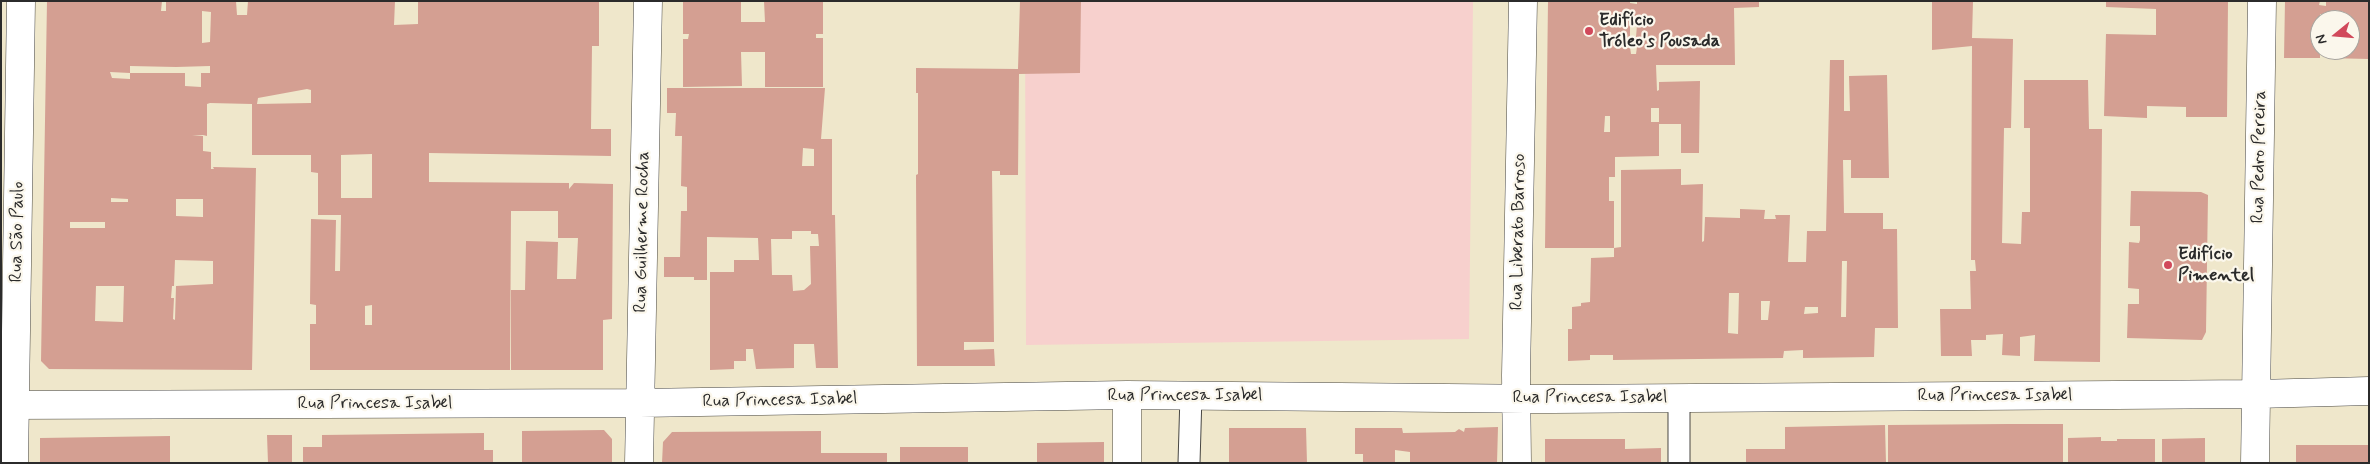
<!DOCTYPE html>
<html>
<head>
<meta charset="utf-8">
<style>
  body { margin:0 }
  #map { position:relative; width:2370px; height:464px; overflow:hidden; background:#efe7cb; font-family:Mynerve,sans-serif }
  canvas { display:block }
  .frame { position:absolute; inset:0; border:2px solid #2b2b2b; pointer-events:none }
  .north { position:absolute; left:2310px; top:10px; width:50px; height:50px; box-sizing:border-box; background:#fbf7ec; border:1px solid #a8a59f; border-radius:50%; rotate:253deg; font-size:14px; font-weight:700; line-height:20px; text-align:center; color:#2b2b2b }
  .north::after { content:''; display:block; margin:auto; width:18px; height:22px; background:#d1495b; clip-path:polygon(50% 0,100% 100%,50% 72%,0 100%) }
</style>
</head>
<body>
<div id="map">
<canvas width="2370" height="464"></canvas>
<div class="frame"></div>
<div class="north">N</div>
</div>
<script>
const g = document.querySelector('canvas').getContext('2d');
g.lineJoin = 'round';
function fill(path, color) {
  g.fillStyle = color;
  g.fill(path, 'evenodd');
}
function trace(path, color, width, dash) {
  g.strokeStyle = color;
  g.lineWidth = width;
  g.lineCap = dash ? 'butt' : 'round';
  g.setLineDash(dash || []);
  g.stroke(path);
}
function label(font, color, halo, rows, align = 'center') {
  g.font = font + ' Mynerve,sans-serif';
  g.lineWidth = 4.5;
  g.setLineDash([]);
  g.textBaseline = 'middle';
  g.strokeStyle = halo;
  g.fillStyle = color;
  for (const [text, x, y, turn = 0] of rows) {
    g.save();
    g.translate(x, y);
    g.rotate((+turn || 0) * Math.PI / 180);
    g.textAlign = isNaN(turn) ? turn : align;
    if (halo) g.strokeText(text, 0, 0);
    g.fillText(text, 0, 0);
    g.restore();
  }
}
const built = new Path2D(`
  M1025,1H1473L1469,339L1026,345Z`);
const building = new Path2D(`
  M47,1H162L161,11H166V1H236L237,15H247L248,1H395L394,25L418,24V1H599V46H592L591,129H611V156L429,153V182L569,183V189L574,183L613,184L612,319L603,320V370H511V290H525L526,241L558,242L557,279H576L578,238H558V211H511L510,370H310V324H316V305L310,304L311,219L336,220L335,271H340L341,215H318V173L311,172V155H252V104L210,103L207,104V136L203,135L192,136H203V151L211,152V169H214L213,167L256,168L252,370L49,369L41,361ZM202,11L211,12L210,42L202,43ZM130,66L176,67L210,66V73H201V87L185,86V73H130V79L112,78L110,72L130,73ZM307,89L311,90V103L257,104L258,98ZM372,154V198H341V155ZM111,198L128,199V202H111ZM176,199H203V217L176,216ZM70,222H105V228H70ZM175,260L213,261V284L176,286L175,320L173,319L174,298H171L172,286H174ZM96,286H124L123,322L95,321ZM372,305V325H365V306Z
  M683,1H741V22H765L764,1H823V34H816V38H823V87H765V52H741L742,86L683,87V39H688L689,34H683Z
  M1020,1H1081L1080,73L1019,74L1018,175H1000V171H992L994,342H964V350L994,349L995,366H917L916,175L918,174V93H916V68L1018,69Z
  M1548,1H1630V3L1637,4V1H1759V7L1734,8L1735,65H1656L1657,91L1659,90V82L1700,81L1699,153H1681V124H1659V156L1615,157V177H1609V201H1614V248H1545ZM1630,25H1637L1636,37H1630ZM1630,47H1637L1636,54H1631ZM1651,108H1659V122H1651ZM1605,116H1610V132H1604Z
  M1932,1H1973L1972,38L2013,39L2011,128H2004L2002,243L2021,244L2022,212H2030V128H2024V80H2088L2089,129H2102L2100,362L2034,361L2035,335L2020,337V356L2002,355L2003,334L1986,335V340H1971L1972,356H1941L1940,309H1971L1970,271H1976L1975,260H1971L1972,46L1932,50Z
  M2106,1H2228L2227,117H2186V107L2147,106V118L2104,116L2106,34L2156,35V9L2106,7Z
  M2285,1H2320L2319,5L2326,6V1H2369V59L2326,58V50H2350V20H2326L2327,14H2320V58H2284Z
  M1830,60H1844V111H1850L1849,76L1887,75L1889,178H1851V160H1843L1844,213H1883V229H1897L1898,328H1875L1874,357L1803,358V350L1784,351L1783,358L1613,360V355H1590V360L1568,361V329H1572V307L1581,306V303L1590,302L1591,258L1614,257V248L1621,247V170L1681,169V185L1703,184L1702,242L1704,241L1705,217L1740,218V209L1765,210L1764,219H1776L1775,215H1790L1788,262H1806L1807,231H1826ZM1842,261H1847L1846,317H1841ZM1729,293H1739L1738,334L1728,333ZM1761,301H1770L1768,320H1761ZM1805,307H1818V313L1804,314Z
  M667,88H825L821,139H832V215H835L838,368H816L814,344H794V368L756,369L753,349H746V361H734V369L710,370V272H734V260H759L758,238L707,237V280H694V277H664V257H680L681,211H687V187L681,186L682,136H675L676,113H667ZM803,148L814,149V166H802ZM792,231H811V234H818L819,246H810L811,284L804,290L793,291L792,275H772L771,239H792Z
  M2131,191L2201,192L2208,195L2206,332L2202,340L2127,338L2128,304H2139V289L2128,288L2129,242L2139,243L2140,240V226H2130Z
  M2007,424H2063V463H1888V425Z
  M1885,425L1886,463H1746V449H1785V427Z
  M1498,427L1497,463H1410V452L1395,450V463H1363V454H1355V428H1402L1403,433L1455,432L1459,429L1464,432L1465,428Z
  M1229,428H1306L1307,463H1229Z
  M604,430L612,439V463H522V431Z
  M821,431V453H887V463H662L663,442L672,432Z
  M484,433V450H493V463H303V447H322V435Z
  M267,435H292V463H268Z
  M170,436V463H40V438Z
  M2101,437V441H2117V439H2155V463H2068V438Z
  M2205,438V463H2162V439Z
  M1545,439H1625V449L1661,448V463H1545Z
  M1104,442V463H1037V443Z
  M2296,445H2369V463H2296Z
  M900,447H968V463H900Z`);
const service = new Path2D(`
  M1189,463L1191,395
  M1679,463V398`);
const minor = new Path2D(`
  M1,405L640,403L1127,395L1552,399L2257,394L2369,391
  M639,463L648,1
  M1127,463V395
  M1517,463L1516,375L1523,1
  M2255,463L2262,1`);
const secondary = new Path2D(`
  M14,463L21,1`);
const markers = [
  [1589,31,5,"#d1495b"],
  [2168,265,5,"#d1495b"]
];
const poiNames = [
  ["Edifício",1599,21],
  ["Tróleo's Pousada",1599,42],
  ["Edifício",2178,255],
  ["Pimentel",2178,276]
];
const streetNames = [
  ["Rua Pedro Pereira",2260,157,-89],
  ["Rua São Paulo",18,232,-89],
  ["Rua Guilherme Rocha",643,232,-89],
  ["Rua Liberato Barroso",1519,232,-89],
  ["Rua Princesa Isabel",1185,396],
  ["Rua Princesa Isabel",1995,396],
  ["Rua Princesa Isabel",1590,398],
  ["Rua Princesa Isabel",780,401,-1],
  ["Rua Princesa Isabel",375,404]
];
fill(built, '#f7d0cd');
fill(building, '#d49f92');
trace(service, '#484743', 23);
trace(minor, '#484743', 29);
trace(secondary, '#484743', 29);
trace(service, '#fff', 21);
trace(minor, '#fff', 28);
trace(secondary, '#fff', 28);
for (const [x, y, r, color] of markers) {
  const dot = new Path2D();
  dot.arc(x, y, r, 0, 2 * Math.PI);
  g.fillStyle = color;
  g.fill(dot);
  trace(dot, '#fbf7ec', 2);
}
label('bold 18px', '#2b2b2b', '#fbf7ec', poiNames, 'left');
label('18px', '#2b2b2b', '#fbf7ec', streetNames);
</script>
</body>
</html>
